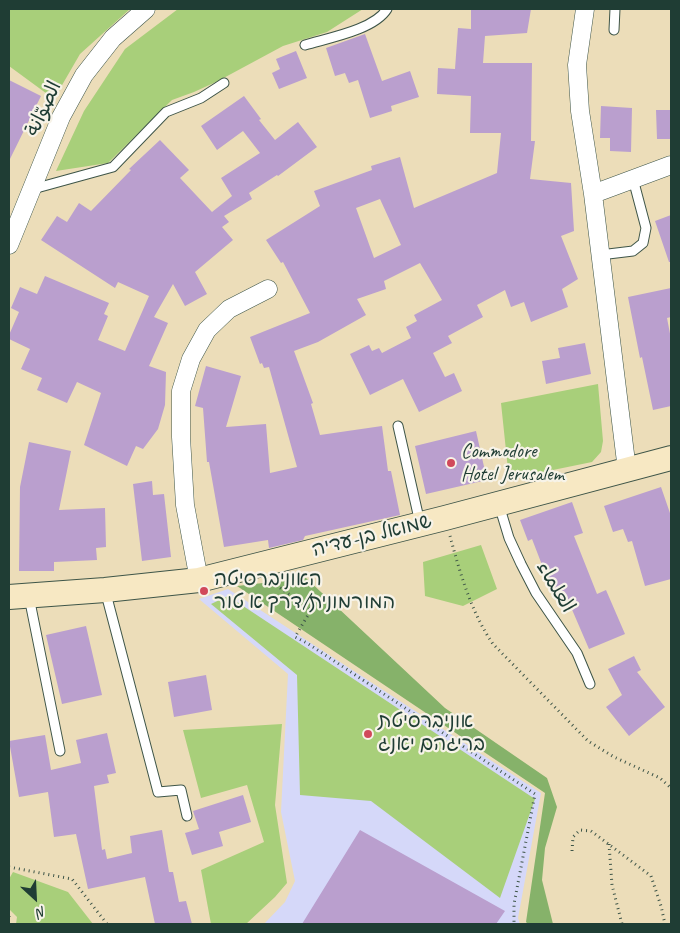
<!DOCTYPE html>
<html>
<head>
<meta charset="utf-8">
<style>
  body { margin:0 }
  #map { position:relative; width:680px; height:933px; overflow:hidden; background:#ecddb9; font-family:Caveat,sans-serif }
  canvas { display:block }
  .frame { position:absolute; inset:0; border:10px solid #1f3d34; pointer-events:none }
  .north { position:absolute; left:10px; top:873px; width:50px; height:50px; -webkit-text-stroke:4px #f7f3e8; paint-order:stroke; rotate:155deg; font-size:14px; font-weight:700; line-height:20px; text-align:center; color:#1f3d34 }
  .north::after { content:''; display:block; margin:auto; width:18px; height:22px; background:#1f3d34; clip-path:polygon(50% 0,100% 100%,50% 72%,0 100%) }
</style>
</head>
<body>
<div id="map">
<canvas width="680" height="933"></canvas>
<div class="frame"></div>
<div class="north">N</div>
</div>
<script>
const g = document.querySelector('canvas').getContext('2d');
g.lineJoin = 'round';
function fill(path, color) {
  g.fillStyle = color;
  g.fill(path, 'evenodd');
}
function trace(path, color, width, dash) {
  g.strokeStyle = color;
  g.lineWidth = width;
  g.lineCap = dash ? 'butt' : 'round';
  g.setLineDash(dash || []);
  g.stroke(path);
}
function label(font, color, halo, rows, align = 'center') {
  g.font = font + ' Caveat,"Playpen Sans Arabic","Playpen Sans Hebrew",sans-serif';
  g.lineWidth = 4.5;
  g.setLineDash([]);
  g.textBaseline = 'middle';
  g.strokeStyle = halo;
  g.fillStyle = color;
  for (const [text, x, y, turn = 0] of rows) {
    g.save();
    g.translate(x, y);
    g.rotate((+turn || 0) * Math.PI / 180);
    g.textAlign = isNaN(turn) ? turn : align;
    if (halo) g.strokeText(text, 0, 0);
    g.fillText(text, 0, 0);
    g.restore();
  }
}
const built = new Path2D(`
  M228,589L541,793L518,918L520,924H264L285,902L295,881L281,812L288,674L199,599Z`);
const green = new Path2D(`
  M10,9H130L80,54L54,99L9,66V12Z
  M178,9H363L327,32L283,46L218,81L194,92L172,100L108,163L56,171L84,111L125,49Z
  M598,384L603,441L601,452L592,462L509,479L501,403Z
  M481,545L497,589L463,606L425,596L423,562Z
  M228,596L535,799L500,898L371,801L300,795L297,675L211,604Z
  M282,724L275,805L287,883L275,897L246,924H211L201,870L264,842L247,785L201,798L183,730Z
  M13,872L68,892L93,924H16L17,917L9,909V879Z`);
const forest = new Path2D(`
  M306,578L445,708L547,778L557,807L545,848L542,880L553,924H528L526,922L545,793L237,586Z`);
const building = new Path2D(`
  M471,9H531L527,33L485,36L483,63H532L531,141H535L530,179L571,183L574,231L561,236L578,279L562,289L568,307L531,322L524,302L511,307L505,290L477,305L483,317L448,336L452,343L433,353L445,377L454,373L462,391L419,412L403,379L370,395L350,354L369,345L372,351L379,348L382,353L411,338L406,327L417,321L414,315L442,300L420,263L384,281L386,289L357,299L366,315L318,342L294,351L313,403L311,404L320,435L382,426L388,471H391L400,515L305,536L303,540L269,548L268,540L224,547L209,462H207L203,408L195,406L206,366L241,376L226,427L266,424L270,473L297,467L269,367L264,368L262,363L260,364L250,337L310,313L283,262L281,263L266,240L320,206L314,191L372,170L371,166L400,157L414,208L497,173L501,133H470L471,96L437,94L438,68L455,69L458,28L471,29ZM380,199L401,245L374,258L356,208Z
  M365,34L382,81L410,71L419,97L391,106L392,111L370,118L358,80L349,83L345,73L335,76L326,48Z
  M296,51L307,78L279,89L272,73L280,69L276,59Z
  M9,80L41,96L9,161Z
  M244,96L261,119L259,120L275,140L298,122L317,147L278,176L277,175L249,193L252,199L224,216L229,222L222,227L233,240L195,272L207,294L185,306L173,284L154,317L168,323L149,366L166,372L165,405L158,429L143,449L136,446L127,466L84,445L101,393L77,382L67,403L37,390L42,378L21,369L30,349L9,339V335L19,312L11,308L20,287L37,294L45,276L109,303L104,314L108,316L98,340L125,351L149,296L118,282L115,288L41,240L57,216L67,222L79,203L91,211L131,170L129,169L160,140L189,170L180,178L212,212L232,196L221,178L260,153L243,131L217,150L201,126Z
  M601,106L632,108L631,152L610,151V138H600Z
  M656,110H671V139H657Z
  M671,215V262H669L655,221Z
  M671,288V317L667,318L671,339V406L653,410L642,357L640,358L628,297Z
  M585,343L591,374L546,384L542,361L560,358L558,348Z
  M476,431L487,480L426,494L415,446Z
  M29,442L71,451L59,510L105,508L106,547L96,548L97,560L54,562V571H19L20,487Z
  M152,481L153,495L164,494L171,557L142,561L133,484Z
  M661,487L671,516V579L645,586L632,541L628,542L623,529L613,532L604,506Z
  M572,502L583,533L574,536L597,594L606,590L625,634L589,649L564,591L554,596L532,539L528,541L520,520Z
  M86,626L102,695L62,704L46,635Z
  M634,656L641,670L637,672L665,707L629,736L606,707L622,695L608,669Z
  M206,675L212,710L174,717L168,682Z
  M107,733L116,773L107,775L109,783L94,786L102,850L105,849L107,859L132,853L130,836L162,830L169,872H173L179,902L186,901L192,924H155L145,877L88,889L76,834L54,837L48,792L19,797L9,741L45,735L51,770L81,763L76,740Z
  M243,795L251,822L219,832L223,846L192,855L185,833L199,829L193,811Z
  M360,830L505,911L496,924H302Z`);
const path = new Path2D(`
  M450,536C460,573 471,612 493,644L588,741L614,757L660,778L671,788
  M272,582L311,610L295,637L307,643L535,794L514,904V924
  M609,844L612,885L622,924
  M572,851L573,837L580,830L591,831L651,876L661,906L665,924
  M9,867L72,879L107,924
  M9,916V918`);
const lane = new Path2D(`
  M614,30L615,9
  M305,45C328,38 374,30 387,9
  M33,189L113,167L166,112L201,98L224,83
  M600,255L633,251L643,243L646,228L633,179
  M398,426L420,523
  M499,505L509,538L521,564L536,593L577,653L590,684
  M105,590L158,792L181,790L187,816
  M29,597L60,751`);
const street = new Path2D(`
  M585,9L577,65L580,111L593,194L627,470
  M593,194L671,165
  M9,245L61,117L84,75L113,38L146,9
  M199,580L185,505L181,437V391L191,359L207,330L229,309L268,289`);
const secondary = new Path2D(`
  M9,597L105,590L199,580L445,518L671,458`);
const markers = [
  [451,463,5,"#d1495b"],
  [204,591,5,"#d1495b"],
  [368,734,5,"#d1495b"]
];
const streetNames = [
  ["الصوّانة",44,109,-65],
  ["שמואל בן-עדיה",372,536,-14],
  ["العلماء",555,587,59]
];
const poiNames = [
  ["Commodore",461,452],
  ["Hotel Jerusalem",461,475],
  ["האוניברסיטה",214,580],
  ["המורמונית/דרך א טור",214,603],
  ["אוניברסיטת",378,722],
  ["בריגהם יאנג",378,745]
];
fill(built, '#d5d8f9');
fill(green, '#a8cf7a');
fill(forest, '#86b26a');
fill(building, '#ba9fce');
trace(lane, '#3e5548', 11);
trace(street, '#3e5548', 19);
trace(secondary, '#3e5548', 26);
trace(path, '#3e5548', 3, [1, 4]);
trace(lane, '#fff', 9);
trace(street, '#fff', 18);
trace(secondary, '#f7e8c3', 24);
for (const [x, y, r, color] of markers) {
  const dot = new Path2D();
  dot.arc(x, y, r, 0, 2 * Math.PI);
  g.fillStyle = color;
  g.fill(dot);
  trace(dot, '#f7f3e8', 2);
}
label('20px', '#1f3d34', '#f7f3e8', streetNames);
label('20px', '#1f3d34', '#f7f3e8', poiNames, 'left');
</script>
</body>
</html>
